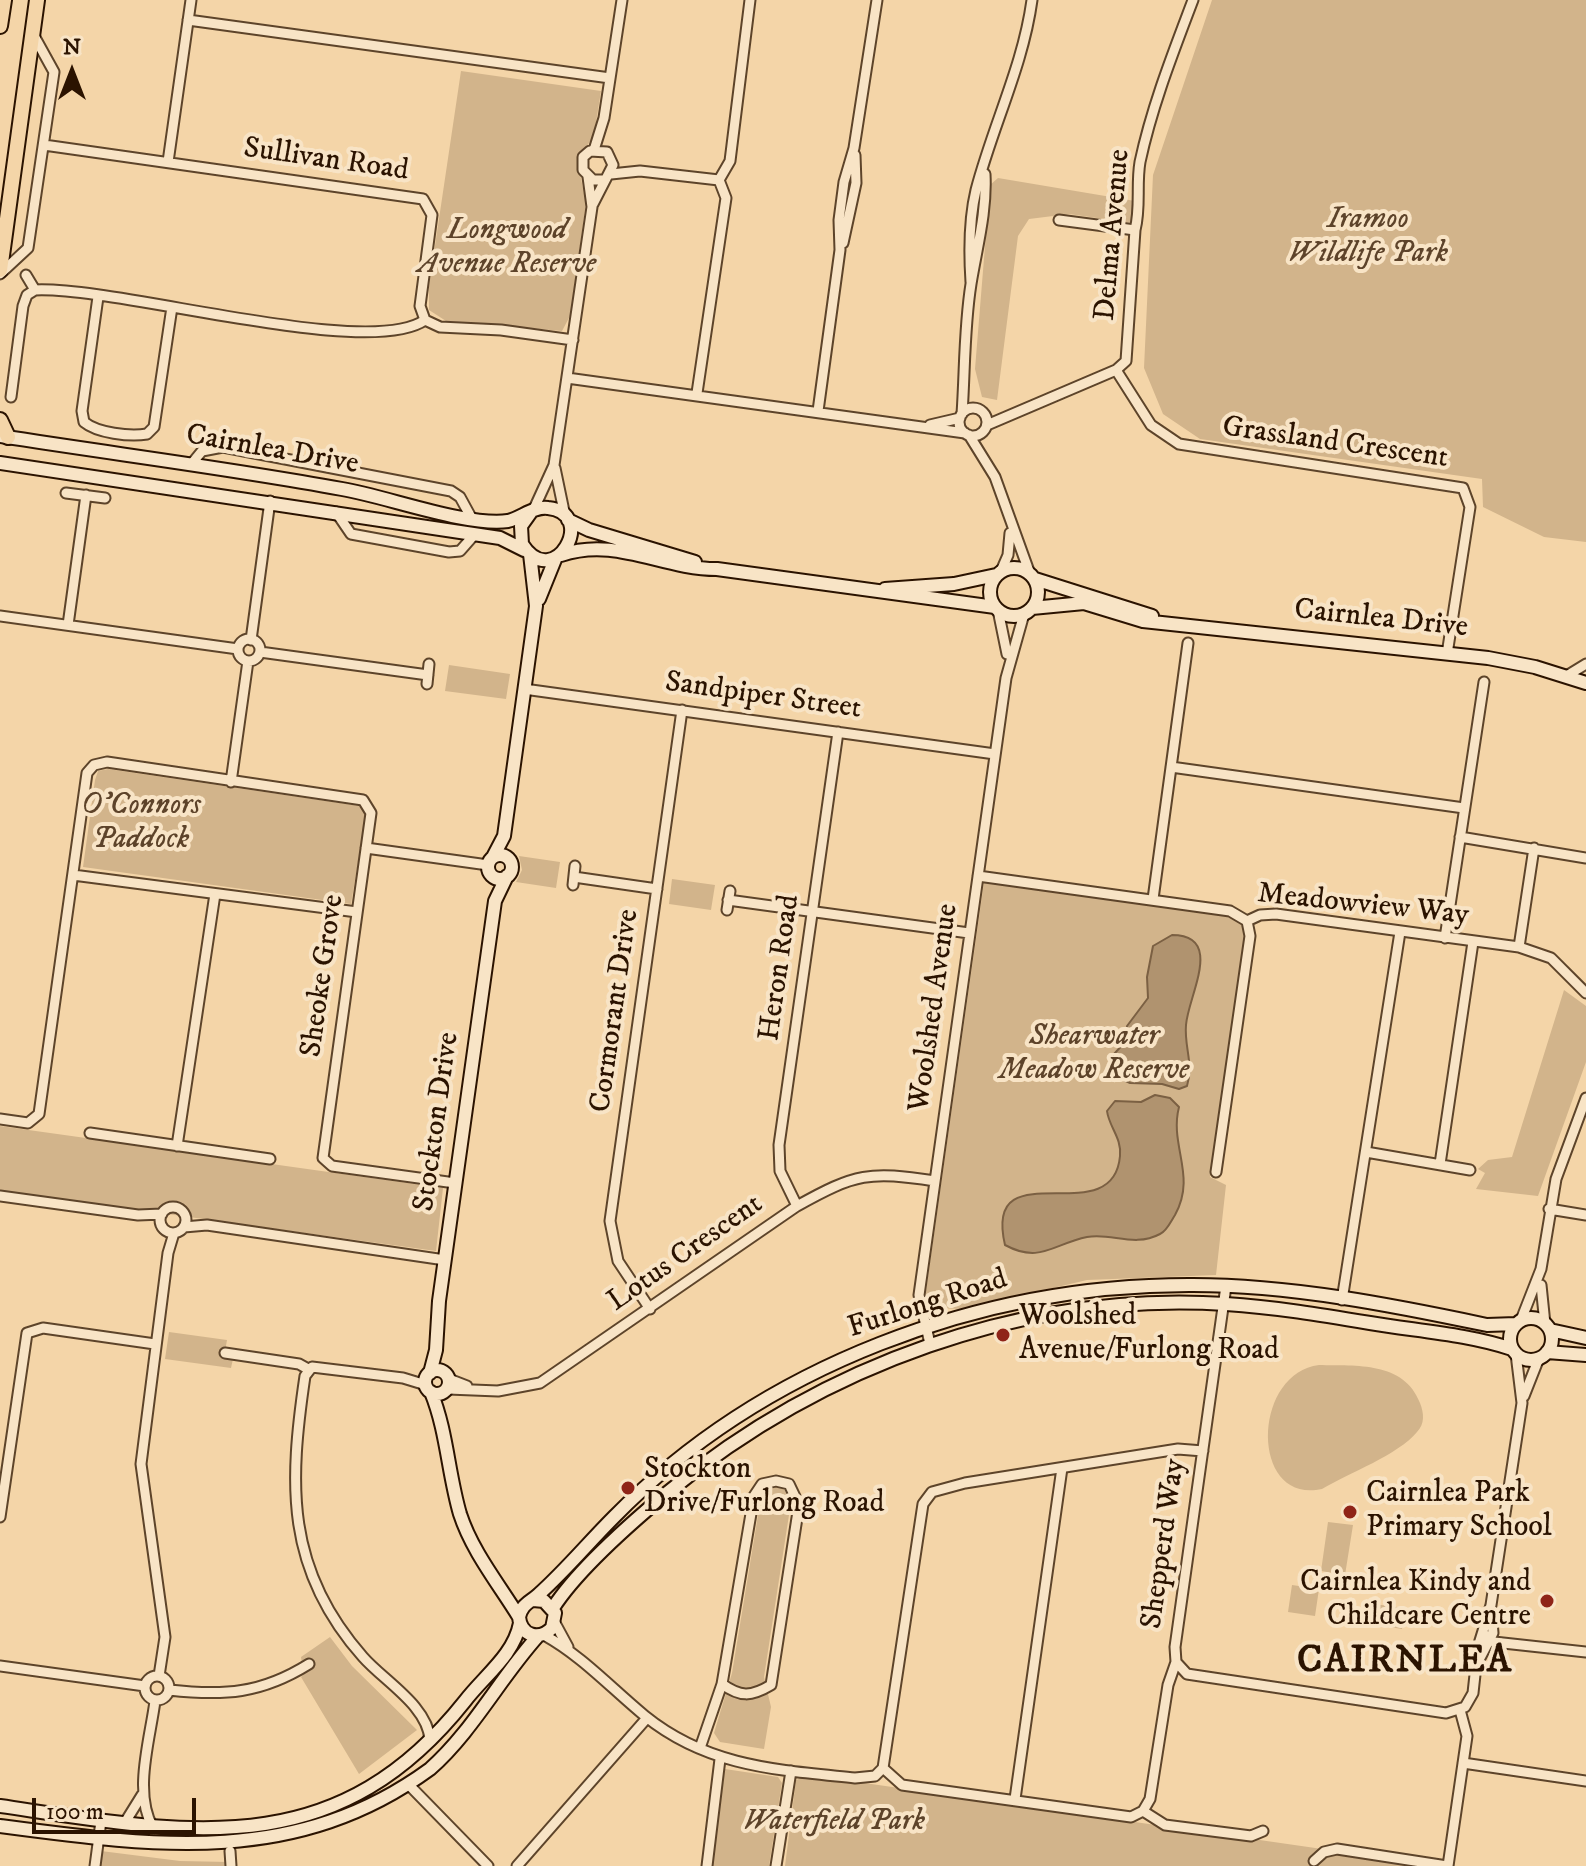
<!DOCTYPE html>
<html>
<head>
<meta charset="utf-8">
<style>
  body { margin:0 }
  #map { position:relative; width:1586px; height:1866px; overflow:hidden; background:#f4d5a8; font-family:"IM FELL DW Pica",serif }
  canvas { display:block }
  .north { position:absolute; left:32px; top:32px; width:80px; height:80px; -webkit-text-stroke:6px #f8e4c6; paint-order:stroke; rotate:0deg; font-size:22px; font-weight:700; line-height:32px; text-align:center; color:#2b1300 }
  .north::after { content:''; display:block; margin:auto; width:28px; height:36px; background:#2b1300; clip-path:polygon(50% 0,100% 100%,50% 72%,0 100%) }
  .scale { position:absolute; left:32px; top:1798px; width:164px; height:36px; box-sizing:border-box; border:4px solid #2b1300; border-top:0; padding-left:10px; font-size:24px; line-height:28px; white-space:nowrap; color:#2b1300; -webkit-text-stroke:6px #f8e4c6; paint-order:stroke }
</style>
</head>
<body>
<div id="map">
<canvas width="1586" height="1866"></canvas>
<div class="north">N</div>
<div class="scale">100 m</div>
</div>
<script>
const g = document.querySelector('canvas').getContext('2d');
g.lineJoin = 'round';
function fill(path, color) {
  g.fillStyle = color;
  g.fill(path, 'evenodd');
}
function trace(path, color, width, dash) {
  g.strokeStyle = color;
  g.lineWidth = width;
  g.lineCap = dash ? 'butt' : 'round';
  g.setLineDash(dash || []);
  g.stroke(path);
}
function label(font, color, halo, rows, align = 'center') {
  g.font = font + ' "IM FELL DW Pica",serif';
  g.lineWidth = 8;
  g.setLineDash([]);
  g.textBaseline = 'middle';
  g.strokeStyle = halo;
  g.fillStyle = color;
  for (const [text, x, y, turn = 0] of rows) {
    g.save();
    g.translate(x, y);
    g.rotate((+turn || 0) * Math.PI / 180);
    g.textAlign = isNaN(turn) ? turn : align;
    if (halo) g.strokeText(text, 0, 0);
    g.fillText(text, 0, 0);
    g.restore();
  }
}
const green = new Path2D(`
  M1212,0H1586V542L1544,537L1483,507L1482,479L1200,439L1163,414L1144,368L1153,175Z
  M461,71L601,91L594,135L580,157L579,169L586,203L570,316L562,331L446,321L429,310V286Z
  M998,178L1135,201L1132,223L1069,214L1029,219L1018,236L997,400L982,397L975,369L990,185Z
  M449,665L510,674L506,699L445,691Z
  M108,769L360,806L366,814L351,904L83,867L95,780L98,771Z
  M519,856L560,862L556,888L516,882L522,870Z
  M672,879L715,885L711,910L669,904Z
  M984,882L1230,915L1242,923L1246,934L1210,1177L1226,1185L1216,1275L1087,1280L964,1309L930,1308L925,1298Z
  M1564,990L1586,1006V1062L1538,1196L1476,1189L1485,1173L1478,1169L1488,1160L1512,1157Z
  M0,1126L443,1188L436,1251L0,1191Z
  M169,1332L227,1340L224,1357L233,1359L231,1368L165,1359Z
  M1319,1365C1356,1366 1404,1361 1420,1403C1424,1413 1425,1424 1417,1432C1398,1455 1349,1473 1322,1489C1250,1505 1251,1374 1319,1365Z
  M779,1487L785,1490L791,1502L764,1677L771,1707L764,1749L720,1742L714,1733L732,1673L761,1497L771,1488Z
  M1328,1522L1353,1525L1345,1575L1321,1571Z
  M1292,1585L1319,1589L1315,1616L1288,1612Z
  M1374,1604L1405,1608L1402,1629L1371,1624Z
  M330,1637L352,1666L417,1730L359,1774L301,1677L312,1666L302,1664L301,1657Z
  M725,1769L778,1777L782,1783L769,1866H712Z
  M809,1775L1440,1866H785L796,1780Z
  M101,1851L180,1861L229,1862L230,1866H99Z`);
const water = new Path2D(`
  M1172,935C1225,935 1188,996 1186,1025C1184,1047 1194,1064 1187,1086L1179,1089L1162,1084L1130,1083L1117,1077L1111,1065L1114,1054L1126,1041L1127,1026L1148,998L1147,977L1153,946Z
  M1155,1095L1170,1098L1179,1107C1169,1146 1197,1175 1175,1215C1171,1221 1167,1231 1160,1234C1134,1248 1111,1232 1087,1237C1053,1244 1040,1264 1005,1245C982,1147 1113,1235 1120,1156C1122,1138 1109,1127 1107,1111L1115,1101L1141,1102Z`);
const street = new Path2D(`
  M188,20L610,78
  M44,145L423,199L432,215L420,306L425,320L440,327L501,330L573,340
  M594,150L604,118L622,0
  M168,162L191,0
  M611,174L640,171L719,180L726,198L697,393
  M719,180L730,161L750,0
  M593,204L613,165L607,152L590,151L583,157V170L593,180H603
  M1059,220L1135,230
  M843,243L856,183L855,155
  M0,274L28,248L54,72L33,34
  M26,275L35,290C118,286 368,360 425,320
  M971,282C969,252 969,219 976,190C993,125 1023,66 1032,0
  M98,297L82,411L84,422C97,433 130,437 147,434L154,427L172,307
  M1116,370L1151,425L1179,444L1463,488L1470,507L1447,654
  M567,378L965,433
  M11,397L23,306L27,295L35,290
  M959 422a14 14 0 1 1 28 0a14 14 0 1 1-28 0Z
  M818,411L840,250L839,220L844,182L854,148L877,0
  M962,414C965,370 964,328 971,284C977,247 987,212 985,174
  M930,425L960,418
  M987,425L1116,370L1126,361L1135,230C1141,207 1136,185 1140,162C1152,106 1173,53 1193,0
  M969,435L995,477L1030,574
  M193,462L202,451L223,447L451,491L460,497L472,519
  M555,468L565,516
  M66,493L105,498
  M533,511L554,465L592,207L588,177
  M336,512L351,534L449,552L460,551L475,534
  M1001,571L1008,555L1010,533
  M998,610L1007,654
  M0,616L238,649
  M68,625L86,495
  M238 650a11 11 0 1 1 22 0a11 11 0 1 1-22 0Z
  M251,640L270,501
  M260,652L428,675
  M1568,675L1586,664
  M427,684L429,664
  M524,689L995,754
  M1171,767L1464,808
  M231,782L248,661
  M1460,837L1586,858
  M366,848L488,865
  M73,875L357,912
  M978,876L1230,911L1247,921L1260,915L1276,914L1519,947L1551,958L1586,993
  M574,877L657,889
  M573,885L575,866
  M1153,899L1188,643
  M728,900L969,933
  M727,910L730,891
  M1445,938L1484,682
  M1519,947L1534,848
  M0,1119L28,1123L39,1114L87,773L94,765L107,762L363,800L371,813L323,1158L332,1166L455,1183
  M90,1133L270,1159
  M177,1146L215,894
  M1366,1152L1470,1170
  M1440,1164L1473,942
  M1216,1172L1250,936L1247,921
  M0,1196L138,1215L162,1214
  M797,1206L780,1171L779,1145L838,732
  M160 1220a13 13 0 1 1 26 0a13 13 0 1 1-26 0Z
  M1549,1209L1586,1215
  M184,1227L207,1225L445,1260
  M1541,1285L1545,1324
  M1226,1286L1175,1647L1176,1662L1187,1674L1446,1713L1465,1707L1473,1693L1478,1647L1491,1605L1522,1403L1516,1354
  M1342,1300L1400,932
  M650,1309L618,1261L610,1221L682,710
  M1521,1320L1541,1269L1556,1179L1586,1098
  M930,1344L919,1295L1006,678L1024,614
  M225,1353L299,1364L308,1369
  M449,1379L467,1386
  M426,1385L403,1378L312,1367L305,1376C289,1484 285,1569 363,1657C384,1681 428,1706 430,1740
  M448,1389L498,1391L540,1383L797,1206C856,1173 869,1171 935,1181
  M1524,1396L1539,1358
  M0,1517L27,1333L43,1328L155,1344
  M555,1623L568,1647
  M1484,1634L1494,1642L1586,1652
  M544,1635C582,1656 611,1688 645,1716C708,1767 778,1770 855,1778L875,1776L883,1768L902,1785L1131,1817L1143,1811L1150,1799L1168,1685L1176,1662
  M1480,1658L1493,1633L1491,1609
  M0,1666L145,1686
  M145 1688a12 12 0 1 1 24 0a12 12 0 1 1-24 0Z
  M159,1676L165,1637L141,1464L168,1253L174,1233
  M169,1690C224,1696 261,1694 309,1664
  M700,1748L722,1684L754,1496L762,1484L776,1481L789,1484L799,1505L771,1685C751,1697 740,1697 722,1684
  M1463,1763L1586,1781
  M883,1768L923,1504L932,1492L965,1483L1178,1449L1203,1451
  M409,1785L488,1866
  M1015,1799L1062,1468
  M1143,1811L1165,1825L1251,1836L1263,1831
  M124,1824L142,1795
  M153,1828C133,1792 150,1740 155,1701
  M230,1851L231,1866
  M1314,1861L1324,1852L1337,1849L1447,1866
  M95,1866L101,1821
  M517,1866L647,1718
  M707,1866L720,1759
  M776,1866L791,1771
  M1448,1866L1467,1736L1460,1710`);
const secondary = new Path2D(`
  M0,436C114,454 228,468 342,489C385,496 468,527 508,521C521,518 534,506 548,508C599,513 554,594 522,544L521,526L531,512
  M0,463L500,538L524,550
  M568,520L589,530L695,562
  M561,555C616,536 661,569 717,569L995,607
  M990 592a24 24 0 1 1 48 0a24 24 0 1 1-48 0Z
  M1035,579L1152,616
  M885,589L954,584L996,575
  M539,599L556,557
  M1032,608L1084,603L1143,621L1488,658L1535,667L1586,683
  M488 867a12 12 0 1 1 24 0a12 12 0 1 1-24 0Z
  M493,857L504,836L536,606L530,554
  M1510 1339a21 21 0 1 1 42 0a21 21 0 1 1-42 0Z
  M1550,1330L1586,1338
  M1547,1352L1586,1355
  M425 1382a12 12 0 1 1 24 0a12 12 0 1 1-24 0Z
  M430,1373L436,1350L439,1301L495,901L507,876
  M431,1392C447,1431 448,1473 460,1514C472,1551 498,1583 519,1617C521,1636 539,1641 552,1628L555,1613L544,1601L533,1600
  M553,1608C578,1569 631,1523 667,1493C822,1365 1024,1291 1226,1304C1274,1307 1322,1315 1370,1323C1417,1331 1467,1334 1512,1349
  M519,1617C522,1604 529,1603 538,1595C565,1571 588,1543 614,1517C763,1365 982,1284 1193,1285C1290,1285 1392,1305 1487,1325L1516,1324
  M0,1806C186,1833 334,1866 465,1701C484,1676 514,1655 520,1623
  M0,1826C158,1847 297,1866 430,1769C473,1731 500,1678 538,1636`);
const primary = new Path2D(`
  M0,26L4,0
  M0,270L37,0
  M0,420L8,437`);
const markers = [
  [1003,1335,8,"#8f2418"],
  [628,1488,8,"#8f2418"],
  [1350,1512,8,"#8f2418"],
  [1547,1601,8,"#8f2418"]
];
const streetNames = [
  ["Sullivan Road",326,161,8],
  ["Delma Avenue",1114,235,-85],
  ["Grassland Crescent",1335,444,8],
  ["Cairnlea Drive",272,451,10],
  ["Cairnlea Drive",1381,620,6],
  ["Sandpiper Street",763,697,8],
  ["Meadowview Way",1363,906,6],
  ["Heron Road",781,968,-82],
  ["Sheoke Grove",324,976,-82],
  ["Woolshed Avenue",935,1008,-82],
  ["Cormorant Drive",616,1011,-82],
  ["Stockton Drive",438,1122,-82],
  ["Lotus Crescent",686,1254,-35],
  ["Furlong Road",928,1305,-18],
  ["Shepperd Way",1165,1544,-82]
];
const parkNames = [
  ["Iramoo",1368,221],
  ["Wildlife Park",1368,255],
  ["Longwood",507,232],
  ["Avenue Reserve",507,266],
  ["O'Connors",141,807],
  ["Paddock",141,841],
  ["Shearwater",1094,1038],
  ["Meadow Reserve",1094,1072],
  ["Waterfield Park",834,1823]
];
const poiNames = [
  ["Woolshed",1019,1318],
  ["Avenue/Furlong Road",1019,1352],
  ["Stockton",644,1471],
  ["Drive/Furlong Road",644,1505],
  ["Cairnlea Park",1366,1495],
  ["Primary School",1366,1529],
  ["Cairnlea Kindy and",1531,1584,"right"],
  ["Childcare Centre",1531,1618,"right"]
];
const districtNames = [
  ["CAIRNLEA",1405,1663]
];
fill(green, '#d2b48b');
fill(water, '#b0936f');
trace(water, '#7b6043', 2);
trace(street, '#5d442a', 13);
trace(secondary, '#2b1300', 16);
trace(primary, '#2b1300', 18);
trace(street, '#f8e4c6', 9);
trace(secondary, '#f8e4c6', 12);
trace(primary, '#f4d5a8', 14);
for (const [x, y, r, color] of markers) {
  const dot = new Path2D();
  dot.arc(x, y, r, 0, 2 * Math.PI);
  g.fillStyle = color;
  g.fill(dot);
  trace(dot, '#f8e4c6', 3);
}
label('30px', '#2b1300', '#f8e4c6', streetNames);
label('italic 30px', '#5d432a', '#f8e4c6', parkNames);
label('30px', '#2b1300', '#f8e4c6', poiNames, 'left');
g.letterSpacing = '2px';
label('bold 38px', '#2b1300', '#f8e4c6', districtNames);
g.letterSpacing = '0px';
</script>
</body>
</html>
